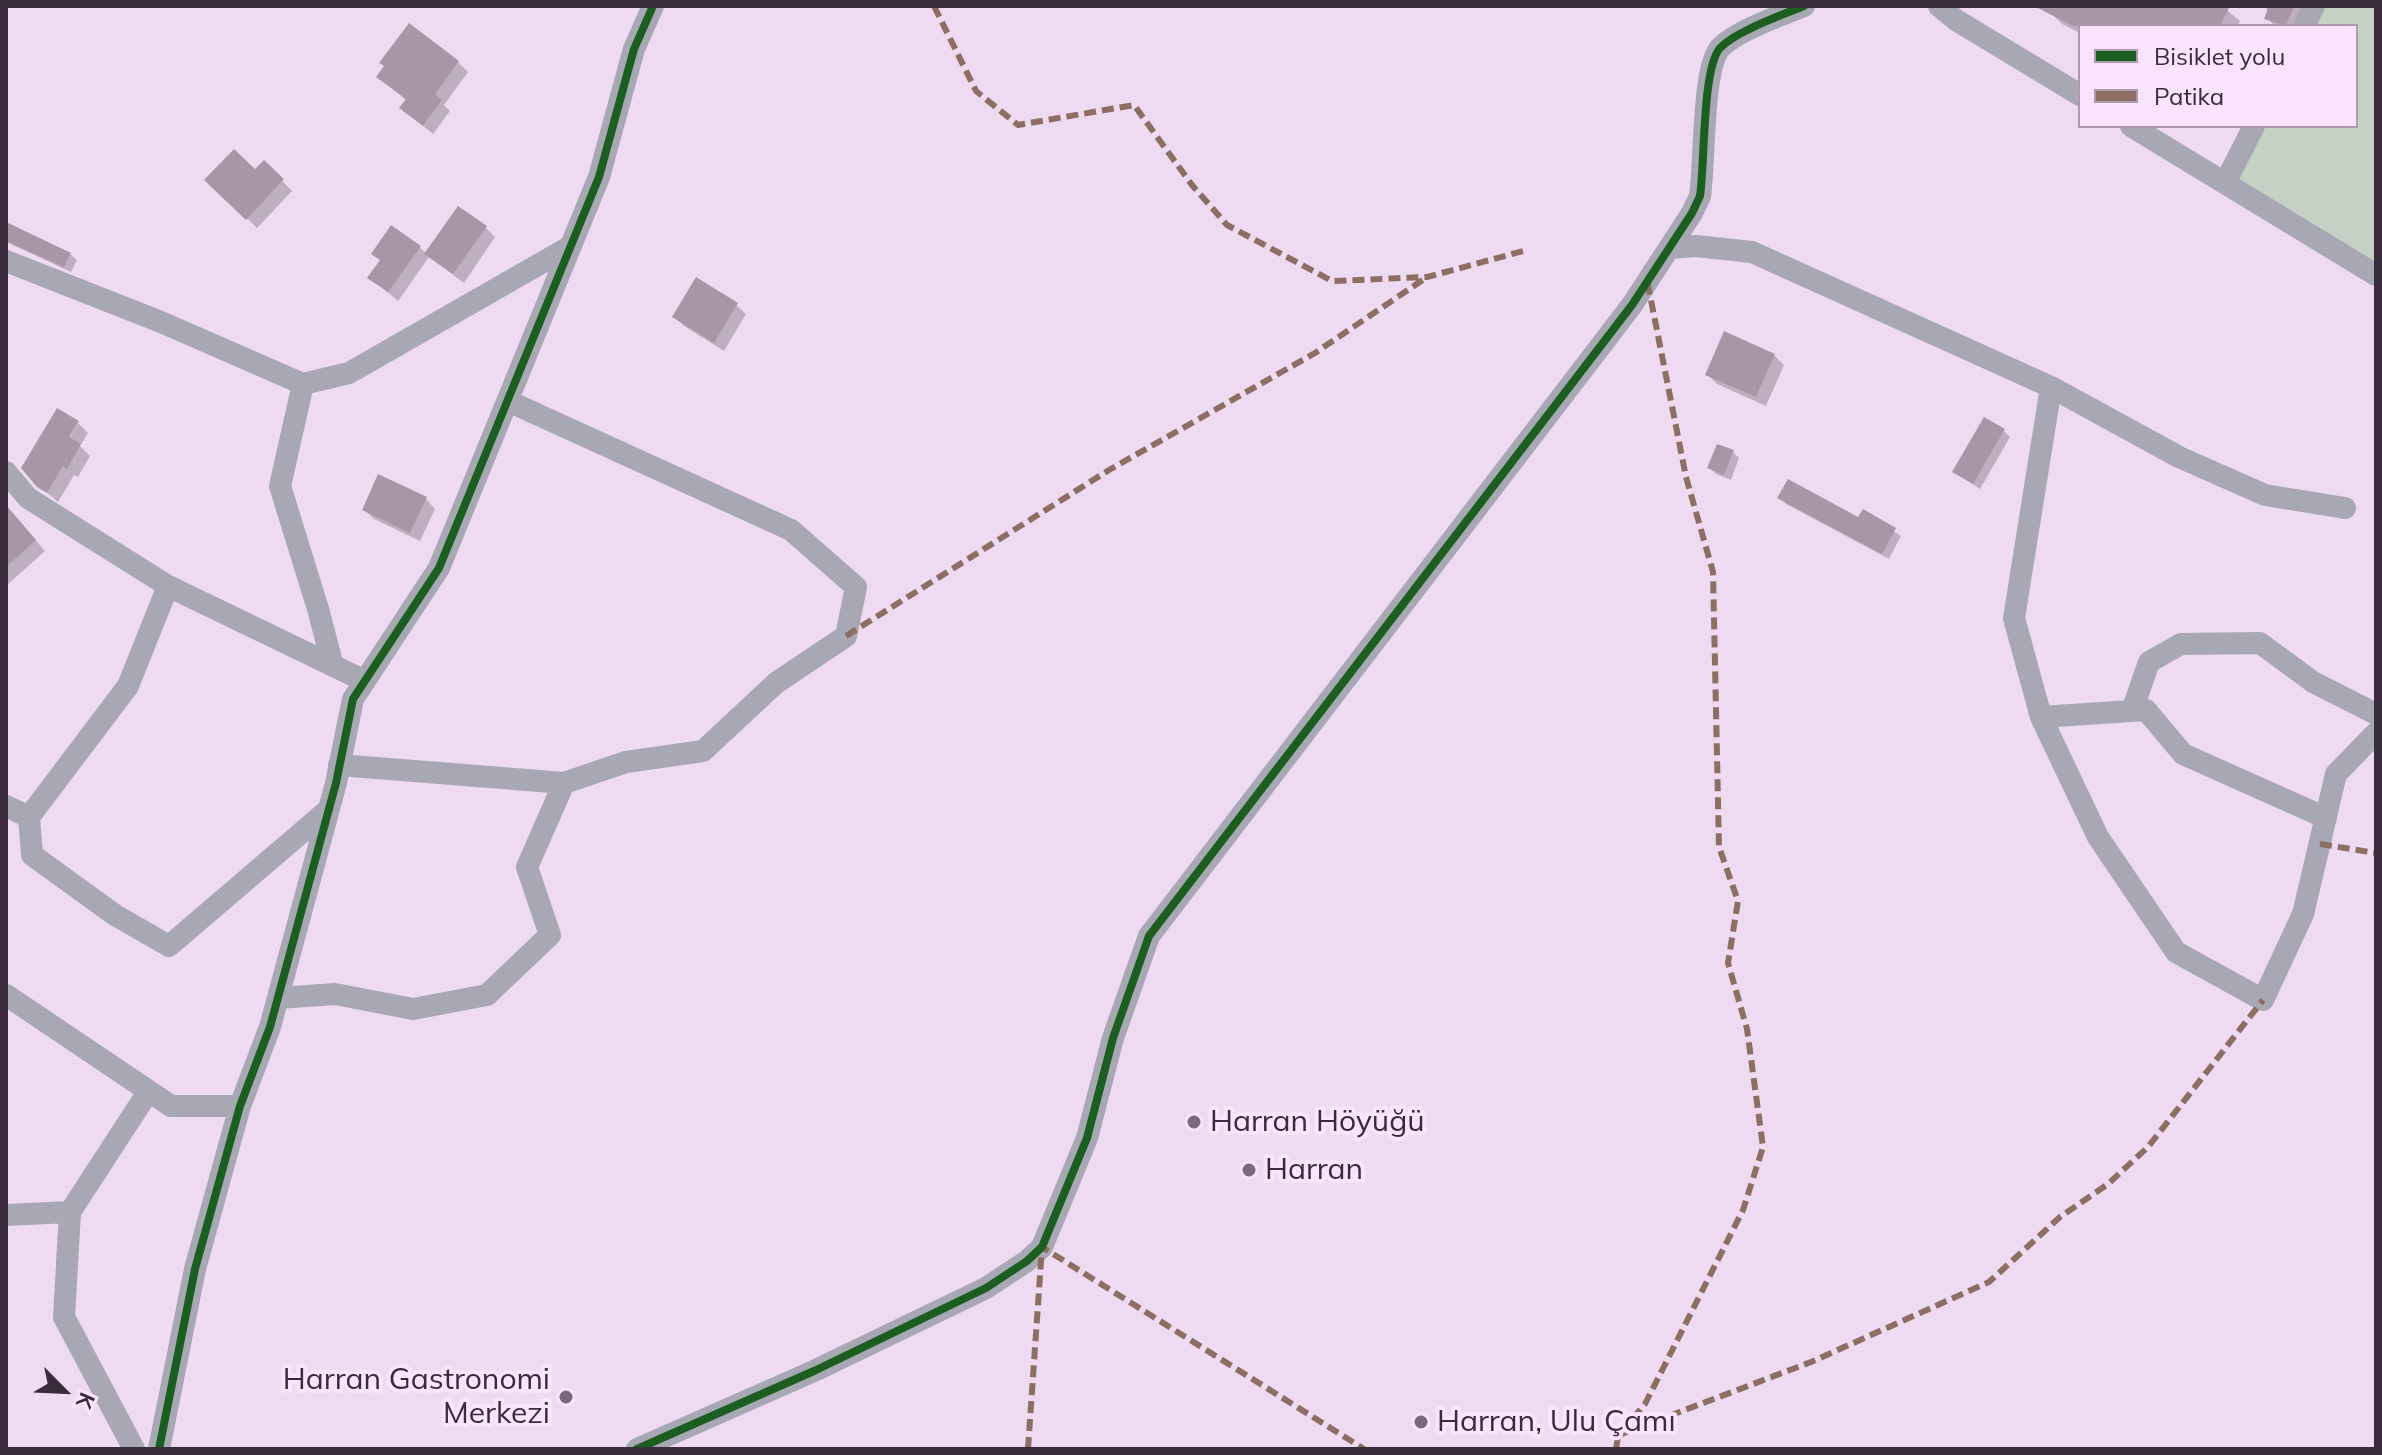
<!DOCTYPE html>
<html>
<head>
<meta charset="utf-8">
<style>
  body { margin:0 }
  #map { position:relative; width:2382px; height:1455px; overflow:hidden; background:#eedbf1; font-family:Mulish,sans-serif }
  canvas { display:block }
  .frame { position:absolute; inset:0; border:8px solid #392b3b; pointer-events:none }
  .legend { position:absolute; left:2078px; top:24px; width:280px; height:104px; box-sizing:border-box; background:#fae4fd; border:2px solid #ad9aaf; margin:0; padding:10px 14px; list-style:none; font-size:24px; color:#392b3b }
  .legend li { display:flex; align-items:center; gap:16px; height:40px }
  .legend b { width:40px; border:2px solid #ad9aaf }
  .north { position:absolute; left:24px; top:1351px; width:80px; height:80px; -webkit-text-stroke:6px #fae4fd; paint-order:stroke; rotate:114deg; font-size:22px; font-weight:700; line-height:32px; text-align:center; color:#392b3b }
  .north::after { content:''; display:block; margin:auto; width:28px; height:36px; background:#392b3b; clip-path:polygon(50% 0,100% 100%,50% 72%,0 100%) }
</style>
</head>
<body>
<div id="map">
<canvas width="2382" height="1455"></canvas>
<div class="frame"></div>
<ul class="legend">
<li><b style="height:10px;background:#1b5e20"></b>Bisiklet yolu</li>
<li><b style="height:10px;background:#8d6e63"></b>Patika</li>
</ul>
<div class="north">K</div>
</div>
<script>
const g = document.querySelector('canvas').getContext('2d');
g.lineJoin = 'round';
function fill(path, color) {
  g.fillStyle = color;
  g.fill(path, 'evenodd');
}
function trace(path, color, width, dash) {
  g.strokeStyle = color;
  g.lineWidth = width;
  g.lineCap = dash ? 'butt' : 'round';
  g.setLineDash(dash || []);
  g.stroke(path);
}
function label(font, color, halo, rows, align = 'center') {
  g.font = font + ' Mulish,sans-serif';
  g.lineWidth = 8;
  g.setLineDash([]);
  g.textBaseline = 'middle';
  g.strokeStyle = halo;
  g.fillStyle = color;
  for (const [text, x, y, turn = 0] of rows) {
    g.save();
    g.translate(x, y);
    g.rotate((+turn || 0) * Math.PI / 180);
    g.textAlign = isNaN(turn) ? turn : align;
    if (halo) g.strokeText(text, 0, 0);
    g.fillText(text, 0, 0);
    g.restore();
  }
}
const green = new Path2D(`
  M2314,6H2376V275L2225,183L2254,126H2356V26H2304Z`);
const shadow = new Path2D(`
  M2053,6H2222L2240,21L2237,26H2080V33L2062,24L2050,12Z
  M2264,6H2310L2302,26H2275L2267,18L2269,12Z
  M458,62L468,72L444,105L450,111L433,134L401,108L407,101L379,77Z
  M264,163L292,191L257,228L207,180L256,172Z
  M6,225L70,254L77,260L71,272L6,242Z
  M486,228L495,237L464,283L429,257L398,301L370,277L419,247L427,254Z
  M736,305L746,314L724,351L684,326L674,316Z
  M1774,355L1784,365L1766,406L1717,384L1707,374Z
  M78,423L88,433L80,446L90,456L78,477L74,475L58,502L39,486Z
  M2003,430L2010,437L1980,489L1955,472Z
  M1733,452L1739,458L1731,480L1716,474L1710,468Z
  M1780,498L1859,520L1864,512L1901,536L1889,559L1786,504Z
  M426,499L435,509L420,541L374,519L364,509Z
  M6,522L23,526L45,551L6,586Z`);
const building = new Path2D(`
  M2034,6H2230L2220,26H2073Z
  M2269,6H2294L2286,26L2264,19Z
  M409,23L459,61L435,94L442,100L423,126L399,108L406,99L376,77L384,66L379,63Z
  M234,149L255,169L264,160L284,179L246,220L204,180Z
  M458,206L487,226L453,274L424,254Z
  M6,222L71,253L64,267L6,241Z
  M391,225L421,246L388,292L367,278L380,260L371,254Z
  M696,277L738,303L714,343L672,317Z
  M1724,331L1775,354L1756,397L1705,375Z
  M57,408L79,421L69,437L81,444L67,469L63,466L47,493L37,487L21,468Z
  M1984,417L2005,429L1973,484L1952,472Z
  M1717,444L1734,450L1724,475L1707,468Z
  M378,474L427,497L410,533L362,510Z
  M1788,479L1858,517L1863,509L1896,528L1882,554L1777,498Z
  M6,505L36,540L6,567Z`);
const minor = new Path2D(`
  M1939,6L1956,20L2080,95
  M2304,26L2314,6
  M2131,126L2376,275
  M2225,183L2254,126
  M1669,248L1696,246L1752,252L2051,387L2014,618L2041,717L2098,837L2176,952L2263,1000L2303,914L2336,774L2376,733
  M6,261L161,322L303,384L349,373L571,246
  M303,384L280,486L318,609L333,666
  M2051,387L2179,457L2265,495L2345,508
  M6,472L28,498L168,586L365,681
  M168,586L128,686L29,817L32,855L115,915L169,946L329,809
  M2132,711L2149,662L2181,644L2260,643L2313,682L2376,714
  M2041,717L2146,710L2183,754L2326,818
  M339,765L564,783
  M6,806L29,817
  M6,995L171,1106H240
  M278,998L335,994L413,1009L487,995L550,935L527,867L564,783L626,762L703,751L776,683L846,636L856,587L791,530L508,401
  M6,1215L70,1212
  M134,1449L64,1317L70,1212L148,1092
  M159,1449L195,1269L240,1106L270,1027L336,783L353,699L439,568L599,177L634,49L653,6
  M637,1449L814,1371L986,1288L1027,1261L1042,1247L1087,1138L1113,1038L1149,936L1632,305L1692,213L1700,196C1705,164 1702,69 1720,48C1736,31 1782,15 1804,6`);
const quiet = new Path2D(`
  M934,6L976,91L1018,125L1134,105L1192,185L1227,225L1332,281L1427,277L1527,250
  M846,636L1109,470L1315,353L1427,277
  M2320,844L2376,853
  M1619,1435L1811,1362L1989,1282L2060,1217L2108,1184L2148,1147L2263,1000
  M1028,1449L1042,1247L1364,1449
  M1616,1449L1618,1436L1645,1404L1743,1210L1763,1147L1747,1029L1728,963L1738,901L1719,847L1713,572L1686,477L1647,280`);
const cycleway = new Path2D(`
  M159,1449L195,1269L240,1106L270,1027L336,783L353,699L439,568L599,177L634,49L653,6
  M637,1449L814,1371L986,1288L1027,1261L1042,1247L1087,1138L1113,1038L1149,936L1632,305L1692,213L1700,196C1705,164 1702,69 1720,48C1736,31 1782,15 1804,6`);
const markers = [
  [1194,1122,8,"#78697b"],
  [1249,1170,8,"#78697b"],
  [566,1397,8,"#78697b"],
  [1421,1422,8,"#78697b"]
];
const poiNames = [
  ["Harran Höyüğü",1210,1122],
  ["Harran",1265,1170],
  ["Harran Gastronomi",550,1380,"right"],
  ["Merkezi",550,1414,"right"],
  ["Harran, Ulu Çamı",1437,1422]
];
fill(green, '#c6d1c5');
fill(shadow, '#0003');
fill(building, '#a796a5');
trace(minor, '#a7a8b3', 22);
trace(quiet, '#8d6e63', 6, [12, 6]);
trace(cycleway, '#1b5e20', 8);
for (const [x, y, r, color] of markers) {
  const dot = new Path2D();
  dot.arc(x, y, r, 0, 2 * Math.PI);
  g.fillStyle = color;
  g.fill(dot);
  trace(dot, '#fae4fd', 3);
}
label('30px', '#392b3b', '#fae4fd', poiNames, 'left');
</script>
</body>
</html>
